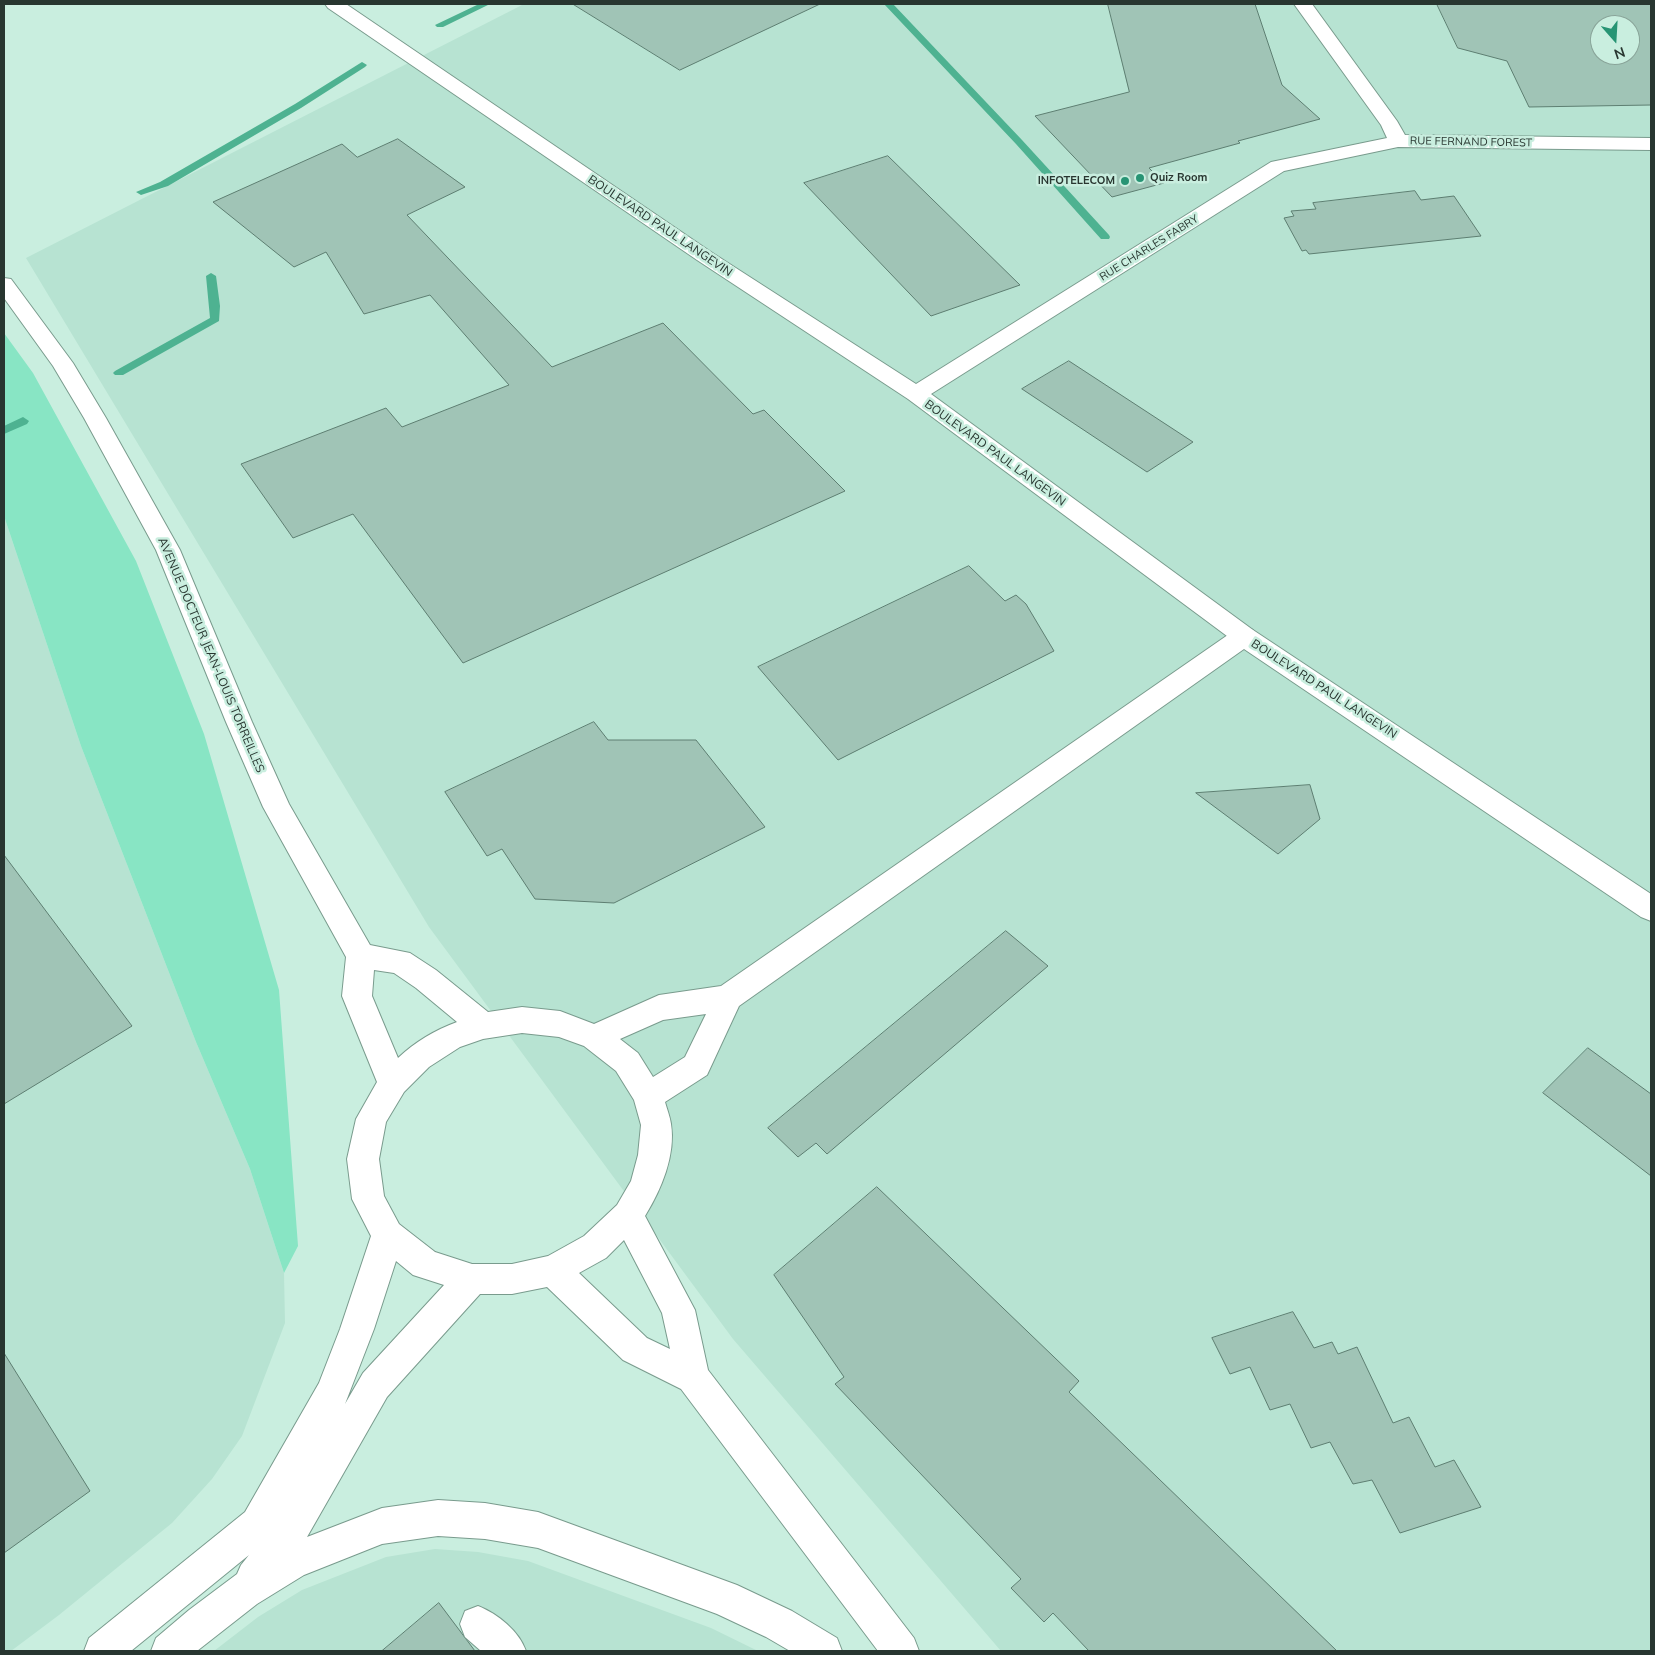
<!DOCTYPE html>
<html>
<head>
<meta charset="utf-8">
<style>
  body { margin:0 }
  #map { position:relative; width:1655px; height:1655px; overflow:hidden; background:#c9eedf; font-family:Mulish,sans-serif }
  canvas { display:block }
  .frame { position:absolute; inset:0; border:5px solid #283630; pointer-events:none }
  .north { position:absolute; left:1590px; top:15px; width:50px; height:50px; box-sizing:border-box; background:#c9eedf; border:1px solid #89a499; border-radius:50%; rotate:161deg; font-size:14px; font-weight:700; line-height:20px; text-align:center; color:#283630 }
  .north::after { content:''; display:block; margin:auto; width:18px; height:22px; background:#279474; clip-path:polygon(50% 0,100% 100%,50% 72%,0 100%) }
</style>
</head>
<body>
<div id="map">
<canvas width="1655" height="1655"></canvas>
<div class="frame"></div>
<div class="north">N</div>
</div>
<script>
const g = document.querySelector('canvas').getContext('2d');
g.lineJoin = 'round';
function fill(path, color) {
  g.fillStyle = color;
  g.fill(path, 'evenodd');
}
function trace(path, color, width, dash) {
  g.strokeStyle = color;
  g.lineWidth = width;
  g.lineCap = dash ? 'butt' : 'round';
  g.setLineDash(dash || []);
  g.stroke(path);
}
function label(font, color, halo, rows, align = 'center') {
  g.font = font + ' Mulish,sans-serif';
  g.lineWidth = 5;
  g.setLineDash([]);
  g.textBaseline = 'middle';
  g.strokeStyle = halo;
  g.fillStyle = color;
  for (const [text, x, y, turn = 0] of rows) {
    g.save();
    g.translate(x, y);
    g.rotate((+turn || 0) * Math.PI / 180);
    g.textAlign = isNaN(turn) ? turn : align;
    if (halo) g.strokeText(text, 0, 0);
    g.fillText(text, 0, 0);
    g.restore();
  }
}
const built = new Path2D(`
  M524,4H1651V1651H1001L733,1339L429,927L26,258ZM1600,25H1630V55H1600Z
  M4,516L81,746L196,1042L250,1169L284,1273L285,1323L242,1436L212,1479L172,1523L59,1615L11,1651H4Z
  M435,1549L478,1552L528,1561L711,1628L758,1651H214L258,1617L302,1590L386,1557Z`);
const green = new Path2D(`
  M4,333L33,373L136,561L204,734L279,990L298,1246L284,1273L250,1169L196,1042L81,746L4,516Z`);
const stream = new Path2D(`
  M479,4H490L443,27H437L435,25Z
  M884,4H893L1022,140L1109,235L1110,237L1109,239H1101L1016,144Z
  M362,62L367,65L365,67L301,108L168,186L141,195L136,192L160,182L295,104Z
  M211,273L216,276L220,306L219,321L123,375H115L113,373L115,371L210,318L206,276Z
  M23,417L29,421L27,424L4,434V426Z`);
const building = new Path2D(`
  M573,4H820L680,70Z
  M1108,4H1255L1282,85L1320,119L1238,141L1240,143L1149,168L1164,183L1112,197L1035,116L1129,92Z
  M1437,4H1651V105L1529,107L1507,61L1458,48ZM1600,25H1630V55H1600Z
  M398,139L465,187L407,215L552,367L663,323L753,414L764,410L845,491L463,663L353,514L293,538L241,464L386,408L402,427L509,385L430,295L364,314L326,252L294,267L213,202L342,144L357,157Z
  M888,156L1020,285L931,316L804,183Z
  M1415,191L1421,200L1454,196L1481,236L1309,254L1306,250L1302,251L1284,218L1294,216L1291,211L1316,209L1313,203Z
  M1069,361L1193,442L1147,472L1022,389Z
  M969,566L1005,601L1016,595L1026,604L1054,651L838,760L758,667Z
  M594,722L608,740H696L765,827L614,903L535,899L502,849L487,856L445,792Z
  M1310,785L1320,819L1278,854L1196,793Z
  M4,855L132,1026L4,1104Z
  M1006,931L1048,966L827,1154L816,1143L798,1157L768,1128Z
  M1588,1048L1651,1094V1176L1543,1093Z
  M877,1187L1079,1381L1069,1392L1337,1651H1089L1053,1613L1044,1622L1011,1588L1021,1579L835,1384L844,1377L774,1275Z
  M1293,1312L1314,1348L1332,1342L1338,1354L1357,1347L1393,1423L1409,1417L1435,1467L1454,1460L1481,1507L1400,1533L1372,1480L1353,1484L1330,1442L1311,1448L1290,1404L1270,1410L1250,1367L1230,1374L1212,1338Z
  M4,1353L90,1491L4,1553Z
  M439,1603L475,1651H382Z`);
const minor = new Path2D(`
  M325,4H346L711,252L916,384L1271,162L1387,138L1381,125L1294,4H1312L1397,121L1405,135L1651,138V150L1398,147L1284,171L931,394L1253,630L1257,636L1253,642L1244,645L1235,642L908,399L697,260L328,8Z
  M478,1606C498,1614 519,1631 526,1651H481L465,1637L460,1624L465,1611Z`);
const major = new Path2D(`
  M4,278L11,279L73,363L106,418L180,550L252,722L289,804L370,945L410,953L436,970L488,1012L522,1007L560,1011L594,1024L659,995L721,986L1235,630L1244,627L1253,630L1651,894V921L1641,917L1244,649L739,1006L707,1075L665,1102C667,1109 670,1117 671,1124C676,1155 661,1190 645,1216L695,1310L708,1370L914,1638L919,1651H878L681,1389L623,1360L547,1287L512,1294H480L387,1397L307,1537L382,1508L438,1500L485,1503L538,1512L737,1585L792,1611L837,1638L842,1651H790L766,1637L717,1614L538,1548L485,1539L438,1536L382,1544L304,1575L257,1604L197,1651H151L156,1638L189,1610L237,1574L241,1565L249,1555L131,1651H84L89,1638L245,1512L319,1383L340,1329L371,1236L352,1199L347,1159L356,1119L377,1082L342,996L346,957L263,807L226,722L156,550L84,418L53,366L4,298ZM374,970L394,973L416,988L457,1022C435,1030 415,1042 398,1058L372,996ZM706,1014L685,1057L653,1077L638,1053L620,1039L663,1020ZM522,1033L559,1037L584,1046L616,1071L634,1100L641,1125L638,1155L631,1181L617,1205L584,1236L548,1256L512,1264H472L435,1252L399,1224L384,1196L379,1159L386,1122L404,1092L429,1067L460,1047L483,1039ZM624,1240L662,1313L670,1349L647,1338L579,1273L606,1258ZM396,1261L413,1275L444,1285L363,1373L345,1404L374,1329Z`);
const markers = [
  [1140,178,5,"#279474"],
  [1125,181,5,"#279474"]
];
const farStreetnames = [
  ["RUE FERNAND FOREST",1471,142,1],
  ["RUE CHARLES FABRY",1149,248,-32]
];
const farPoinames = [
  ["Quiz Room",1150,178],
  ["INFOTELECOM",1115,181,"right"]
];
const streetNames = [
  ["BOULEVARD PAUL LANGEVIN",660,226,34],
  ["BOULEVARD PAUL LANGEVIN",995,453,36],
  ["AVENUE DOCTEUR JEAN-LOUIS TORREILLES",211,655,67],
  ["BOULEVARD PAUL LANGEVIN",1324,689,33]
];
fill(built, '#b7e3d2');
fill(green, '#88e5c4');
fill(stream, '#4eb291');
fill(building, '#a0c4b6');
trace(building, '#5e7f72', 1);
trace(minor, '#799b8d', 2);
trace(major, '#799b8d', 2);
fill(minor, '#fff');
fill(major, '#fff');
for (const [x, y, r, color] of markers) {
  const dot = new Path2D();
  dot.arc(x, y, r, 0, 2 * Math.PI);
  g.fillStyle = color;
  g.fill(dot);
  trace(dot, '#c9eedf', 2);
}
label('11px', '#283630', '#c9eedf', farStreetnames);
label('bold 11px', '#283630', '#c9eedf', farPoinames, 'left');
label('12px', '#283630', '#c9eedf', streetNames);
</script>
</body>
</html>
